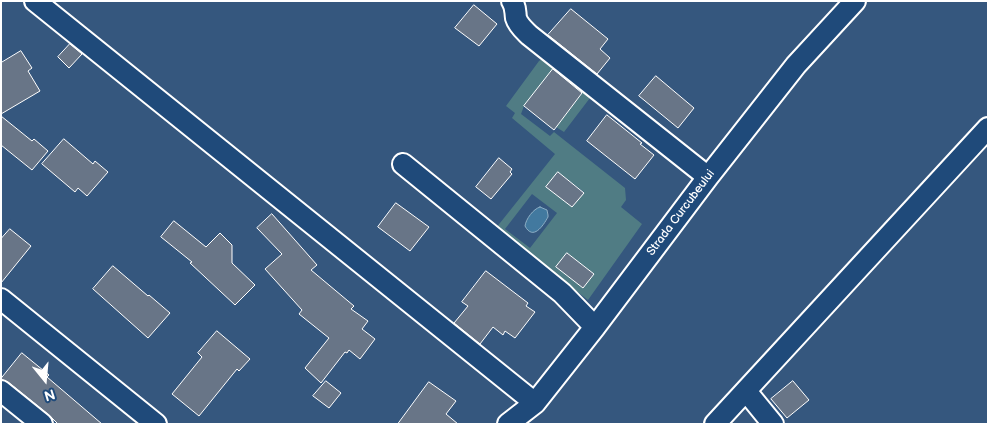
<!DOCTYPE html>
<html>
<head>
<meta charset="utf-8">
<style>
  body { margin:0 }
  #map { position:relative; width:989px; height:425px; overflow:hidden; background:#35577e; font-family:"Balsamiq Sans",sans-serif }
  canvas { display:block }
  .frame { position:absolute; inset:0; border:2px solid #fff; pointer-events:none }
  .north { position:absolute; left:20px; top:355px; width:50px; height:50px; -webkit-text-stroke:4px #1f4a7a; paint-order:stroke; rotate:163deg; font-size:14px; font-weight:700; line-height:20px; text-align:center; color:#fff }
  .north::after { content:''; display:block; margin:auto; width:18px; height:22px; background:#fff; clip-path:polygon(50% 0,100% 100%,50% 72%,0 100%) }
</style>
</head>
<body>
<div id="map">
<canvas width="989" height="425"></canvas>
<div class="frame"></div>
<div class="north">N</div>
</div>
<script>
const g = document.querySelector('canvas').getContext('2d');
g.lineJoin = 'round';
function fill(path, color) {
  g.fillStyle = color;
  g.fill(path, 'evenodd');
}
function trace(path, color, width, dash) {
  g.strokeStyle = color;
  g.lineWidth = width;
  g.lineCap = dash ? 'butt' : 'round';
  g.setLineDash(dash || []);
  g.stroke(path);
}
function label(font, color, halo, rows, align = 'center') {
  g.font = font + ' "Balsamiq Sans",sans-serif';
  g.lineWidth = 4.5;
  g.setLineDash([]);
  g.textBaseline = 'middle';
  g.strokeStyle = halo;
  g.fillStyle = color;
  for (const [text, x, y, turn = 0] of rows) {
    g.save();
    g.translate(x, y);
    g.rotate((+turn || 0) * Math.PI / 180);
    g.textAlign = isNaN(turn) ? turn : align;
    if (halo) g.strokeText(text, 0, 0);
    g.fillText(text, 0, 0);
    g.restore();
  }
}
const green = new Path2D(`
  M542,59H547L593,94L564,132L556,127L581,95L551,72L524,106L521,114L550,136L554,132L625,188L626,200L621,207L642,224L588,300L496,228L555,154L512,118L515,113L506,106L539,61ZM558,172L584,192L572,207L546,187ZM532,194L557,213L530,248L505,229ZM567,253L594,274L583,288L556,267Z`);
const water = new Path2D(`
  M540,207L547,210L548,215V217C543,226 533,241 525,226C526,219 533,209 540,207Z`);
const building = new Path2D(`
  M474,5L497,24L479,46L455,28Z
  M571,9L608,39L600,49L610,58L597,74L548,35Z
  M70,44L82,54L69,68L58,57Z
  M21,51L32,68L28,71L40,91L1,114V63Z
  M553,69L582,93L554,130L524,106Z
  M656,76L694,108L678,128L639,96Z
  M607,115L642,143L640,144L654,155L635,179L587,141Z
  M1,116L32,141L34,139L48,151L32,170L1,145Z
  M64,139L93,164L95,161L108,172L87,196L78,188L75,192L42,164Z
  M499,158L512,169L510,172L512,174L491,199L476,187Z
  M558,172L584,193L572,207L546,187Z
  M396,203L429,227L410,251L378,227Z
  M272,214L317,265L311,270L354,306L351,309L368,321L362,329L375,339L360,359L349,350L347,353L345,352L321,383L305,368L329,338L299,314L302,310L265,269L282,254L257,228Z
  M174,221L206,247L220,233L232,245V263L255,285L235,305L190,263L192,262L161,237Z
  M10,229L31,246L1,283V239Z
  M567,253L594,274L583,288L556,267Z
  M113,266L148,296L149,295L170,313L148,338L93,289Z
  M486,271L528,303L526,306L535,312L515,338L505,331L503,335L493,327L480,344L454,323L468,306L462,302Z
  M217,331L250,359L239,371L237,369L199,416L172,394L202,357L198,353Z
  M22,353L49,375L47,377L102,424H58L49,415L8,382L1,379Z
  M326,381L341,393L329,408L313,396Z
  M793,381L809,400L787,418L771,399Z
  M429,382L456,401L446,414L458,424H398Z`);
const street = new Path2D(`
  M35,1L535,403
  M512,1C516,7 515,11 516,18C518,25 524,30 529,35L708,177
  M403,164L562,293L595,327
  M1,299L156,424
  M1,391L42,424
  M746,391L773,424
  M508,424L535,403L595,327L708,177L796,65L855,1
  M715,424L988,128`);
const streetNames = [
  ["Strada Curcubeului",681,213,-53]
];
fill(green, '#507c84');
fill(water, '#42799f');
trace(water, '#8eafc5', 1);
fill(building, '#687587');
trace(building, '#fff', 1);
trace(street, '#fff', 24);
trace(street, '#1f4a7a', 20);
label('12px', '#fff', '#1f4a7a', streetNames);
</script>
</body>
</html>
